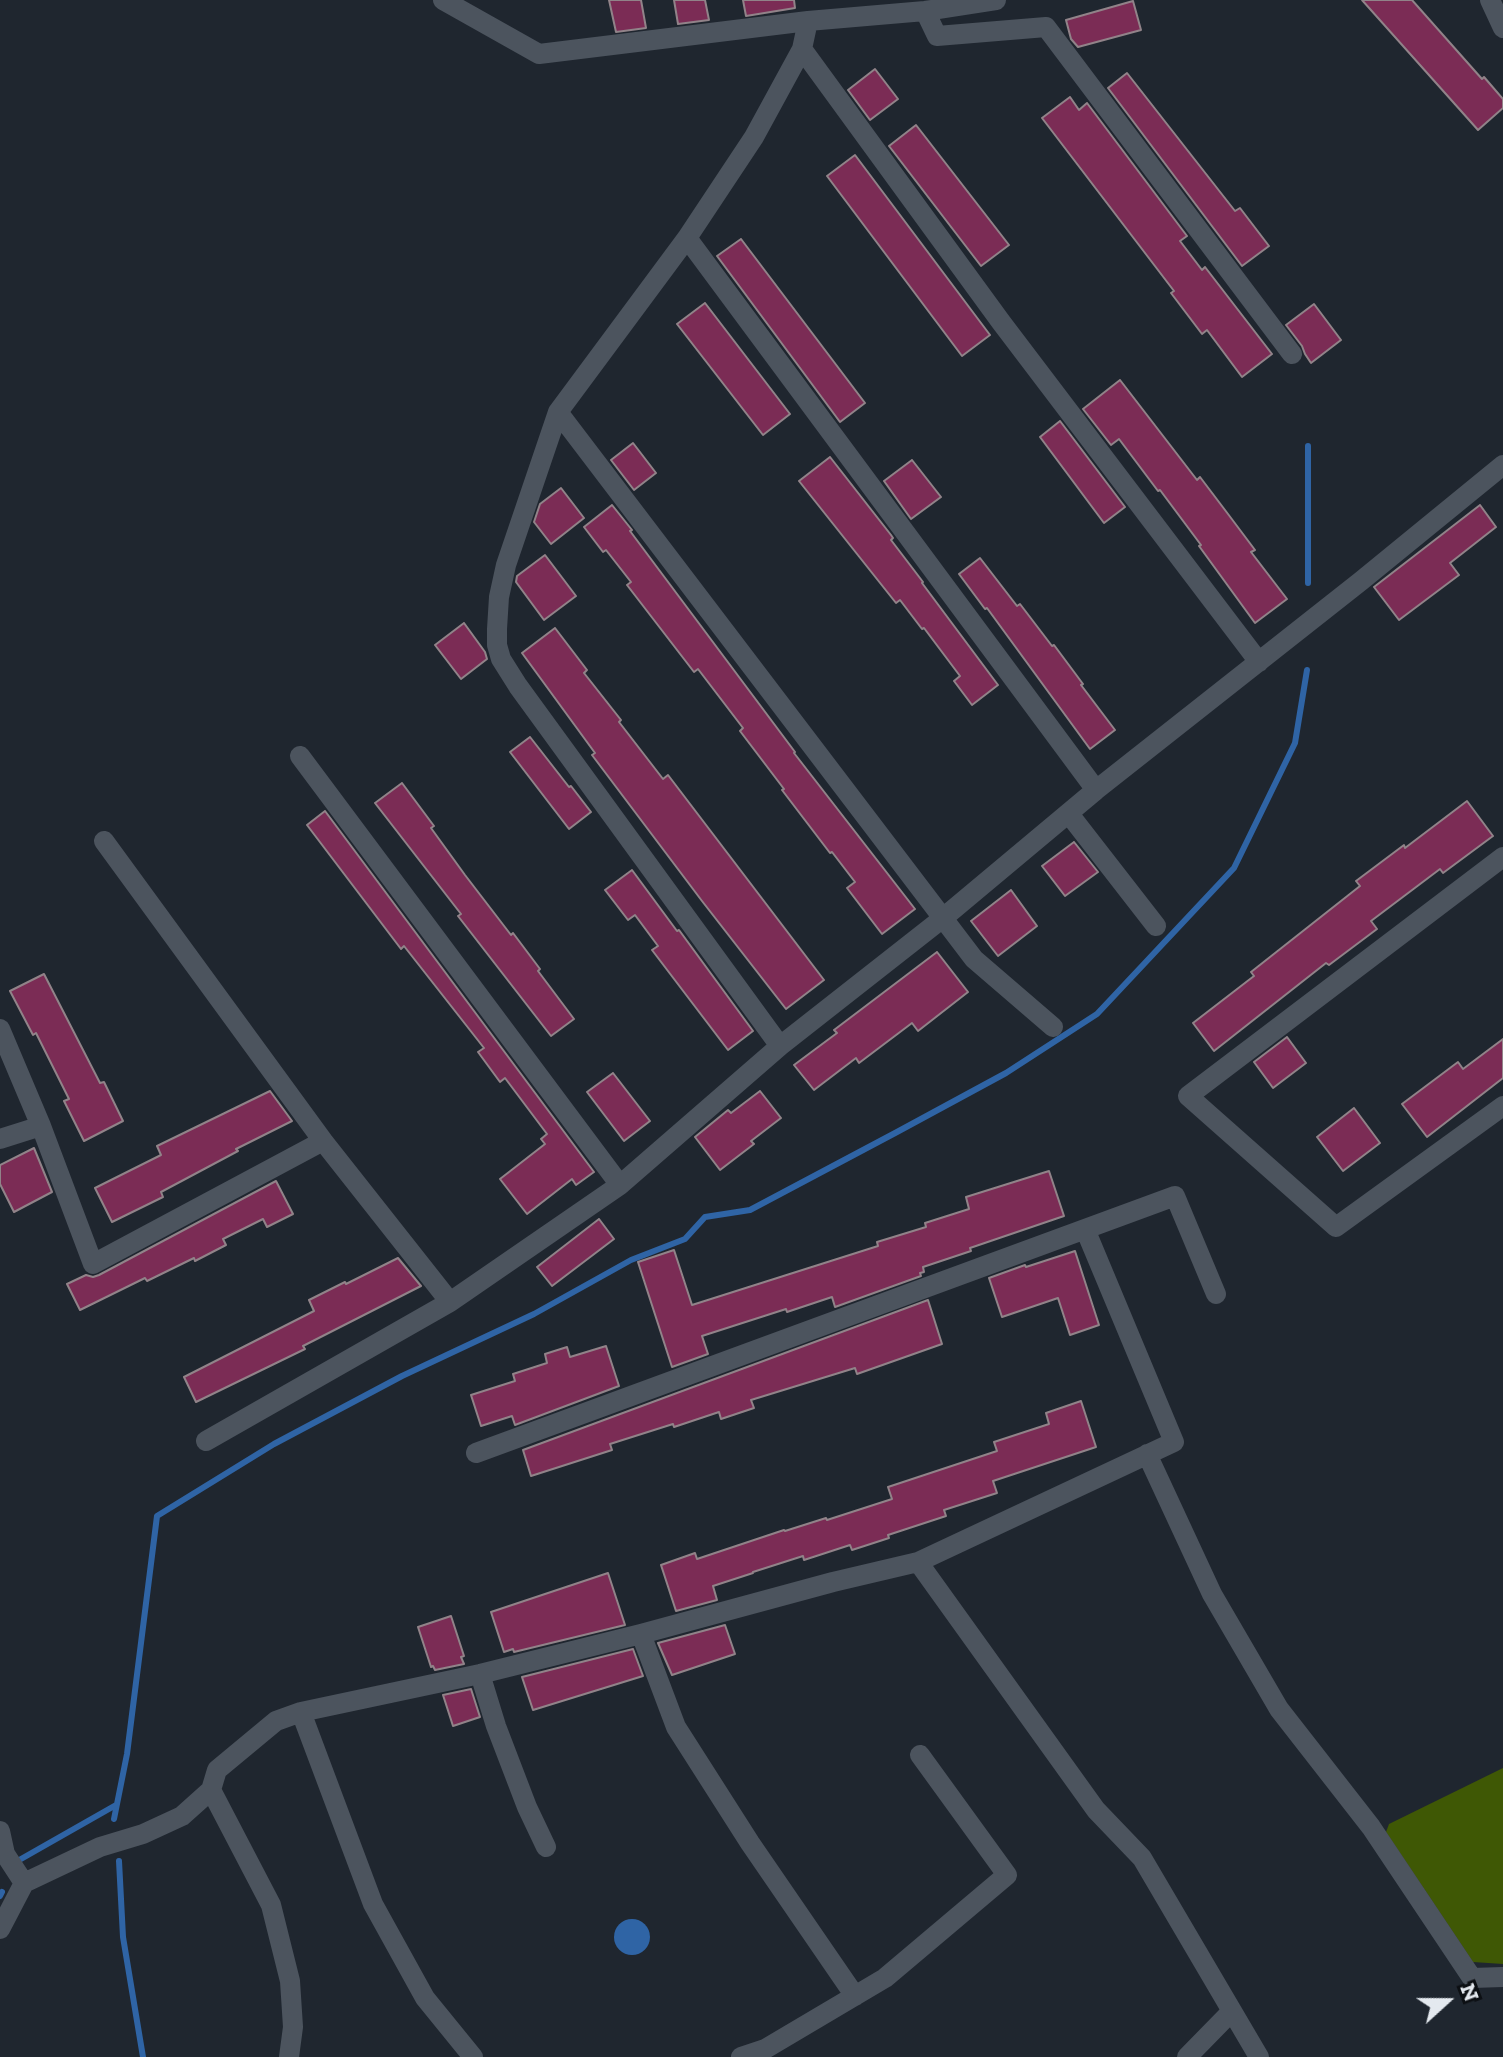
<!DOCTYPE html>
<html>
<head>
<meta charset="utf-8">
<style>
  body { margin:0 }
  #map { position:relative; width:1503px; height:2057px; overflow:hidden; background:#1f262f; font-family:"Zilla Slab",serif }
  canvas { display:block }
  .north { position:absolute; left:1407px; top:1961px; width:80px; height:80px; -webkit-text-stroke:6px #0c0f13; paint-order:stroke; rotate:69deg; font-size:22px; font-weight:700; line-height:32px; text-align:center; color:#e4e9ef }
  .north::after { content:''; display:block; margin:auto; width:28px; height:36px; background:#e4e9ef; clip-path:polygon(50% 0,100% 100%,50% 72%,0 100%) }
</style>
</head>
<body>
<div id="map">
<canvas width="1503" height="2057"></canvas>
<div class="north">N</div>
</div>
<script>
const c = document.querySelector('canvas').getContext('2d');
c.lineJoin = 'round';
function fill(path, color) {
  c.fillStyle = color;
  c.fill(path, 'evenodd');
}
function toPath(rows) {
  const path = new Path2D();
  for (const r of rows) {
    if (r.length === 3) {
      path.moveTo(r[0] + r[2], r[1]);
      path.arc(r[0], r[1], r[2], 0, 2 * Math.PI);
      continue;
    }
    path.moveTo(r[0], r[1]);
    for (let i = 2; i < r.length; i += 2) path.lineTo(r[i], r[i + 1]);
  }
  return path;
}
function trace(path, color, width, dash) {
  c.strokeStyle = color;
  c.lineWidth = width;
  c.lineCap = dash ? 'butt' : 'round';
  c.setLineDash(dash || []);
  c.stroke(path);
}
const green = toPath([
  [1503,1768,1503,1964,1473,1962,1386,1832,1389,1824]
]);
const water = toPath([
  [632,1937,18]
]);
const stream = toPath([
  [1308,583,1308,446],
  [114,1819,127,1754,157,1516,274,1444,402,1376,534,1314,631,1260,685,1239,705,1217,750,1210,897,1132,1006,1073,1097,1014,1234,868,1295,743,1307,670],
  [21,1859,116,1805],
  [119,1861,123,1937,143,2057],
  [0,1896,2,1892]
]);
const building = toPath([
  [609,0,641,0,646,28,616,32,609,0],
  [674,0,705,0,709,20,678,24,674,0],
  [743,0,794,0,795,8,746,16,743,0],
  [1362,0,1412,0,1482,79,1484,77,1503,99,1503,108,1478,130,1362,0],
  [1133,1,1141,30,1078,47,1071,39,1066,20,1133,1],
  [875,69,898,99,870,120,848,90,875,69],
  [1127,73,1235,211,1240,208,1269,246,1242,266,1108,88,1127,73],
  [1070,97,1079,110,1087,103,1187,236,1180,241,1202,270,1205,267,1272,354,1242,377,1207,330,1202,334,1171,293,1174,291,1042,118,1070,97],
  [916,125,1009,245,981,266,889,146,916,125],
  [855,155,990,335,962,356,827,176,855,155],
  [741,239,865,403,840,422,717,256,741,239],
  [705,303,790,414,763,435,677,324,705,303],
  [1314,304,1341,340,1311,363,1305,354,1302,346,1286,325,1314,304],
  [1120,380,1197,480,1200,477,1228,514,1255,550,1251,552,1287,599,1255,623,1199,546,1201,545,1160,490,1158,491,1119,439,1111,445,1083,409,1120,380],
  [1060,421,1125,507,1104,523,1040,437,1060,421],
  [633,443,656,473,634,490,611,460,633,443],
  [830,457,891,535,893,538,891,540,923,582,922,583,998,685,972,705,954,681,960,676,924,628,922,629,900,600,896,603,799,481,830,457],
  [912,460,941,497,911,519,884,481,912,460],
  [561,488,584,518,551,544,534,522,540,504,561,488],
  [612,505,632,530,630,531,795,752,794,753,915,909,882,934,847,888,855,882,832,852,830,853,782,790,784,789,740,731,743,728,698,669,694,672,627,585,631,582,606,550,603,552,584,527,612,505],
  [1480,505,1496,527,1450,563,1459,575,1399,620,1374,587,1480,505],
  [545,555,576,596,544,620,516,582,517,576,545,555],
  [980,558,1017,606,1020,604,1052,646,1054,645,1083,684,1081,685,1115,730,1090,749,987,608,985,609,959,574,980,558],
  [464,623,485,652,487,659,461,679,435,645,464,623],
  [555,628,587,670,584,673,621,720,619,722,663,779,668,775,824,980,786,1009,702,901,592,755,595,753,522,653,555,628],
  [530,737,569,787,571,786,591,812,569,829,510,752,530,737],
  [402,783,434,826,431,828,465,875,511,935,513,933,540,969,538,971,574,1019,551,1036,458,916,461,914,375,803,402,783],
  [1467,801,1493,836,1443,873,1440,869,1371,921,1377,929,1329,965,1326,963,1214,1051,1193,1023,1254,976,1251,972,1360,886,1356,881,1404,845,1405,848,1467,801],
  [325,811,594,1172,576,1185,572,1179,527,1214,500,1179,545,1144,541,1139,547,1134,505,1078,500,1082,478,1052,484,1048,404,946,401,949,307,825,325,811],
  [1074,842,1098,872,1065,896,1042,866,1074,842],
  [632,870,677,931,679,930,753,1031,728,1050,652,950,658,946,635,915,628,920,605,890,632,870],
  [1011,890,1037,926,998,956,971,921,1011,890],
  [937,952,968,992,918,1031,912,1023,859,1063,856,1058,814,1090,794,1065,837,1033,834,1030,937,952],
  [44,974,100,1083,104,1082,123,1121,84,1141,64,1101,69,1099,36,1033,33,1035,10,991,44,974],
  [1287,1037,1306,1063,1273,1088,1254,1062,1287,1037],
  [1503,1039,1503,1078,1427,1137,1402,1104,1458,1062,1463,1069,1503,1039],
  [613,1073,650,1121,624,1141,587,1092,613,1073],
  [270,1091,292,1121,236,1149,238,1151,161,1192,163,1197,112,1222,95,1188,161,1155,157,1146,270,1091],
  [760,1091,781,1118,751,1141,754,1144,720,1170,695,1137,728,1110,731,1113,760,1091],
  [1354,1108,1380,1143,1343,1171,1317,1137,1354,1108],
  [34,1148,52,1192,14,1212,0,1184,0,1165,34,1148],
  [1049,1171,1064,1216,970,1248,971,1251,923,1267,924,1272,920,1273,921,1276,835,1307,832,1297,787,1312,786,1309,702,1336,708,1354,672,1367,638,1262,674,1250,692,1305,878,1246,877,1242,926,1227,925,1223,969,1209,966,1197,1049,1171],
  [276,1181,293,1214,267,1227,263,1219,223,1239,226,1245,195,1261,194,1258,147,1281,145,1278,80,1310,67,1284,86,1275,93,1277,99,1275,276,1181],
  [599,1219,614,1239,552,1286,537,1267,599,1219],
  [1075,1251,1099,1325,1070,1335,1058,1298,1002,1317,989,1278,1025,1265,1026,1267,1075,1251],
  [398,1258,421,1286,303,1346,305,1349,196,1402,184,1377,314,1311,309,1300,345,1282,346,1284,398,1258],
  [928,1300,942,1344,857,1374,855,1368,751,1400,754,1408,721,1419,719,1412,674,1427,673,1424,610,1444,612,1450,531,1476,523,1450,928,1300],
  [606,1346,619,1386,515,1425,512,1416,481,1426,471,1395,515,1381,513,1374,547,1363,545,1354,567,1347,570,1357,606,1346],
  [1081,1401,1096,1447,993,1481,997,1493,944,1510,946,1516,888,1535,889,1538,852,1550,850,1545,804,1560,803,1556,753,1572,753,1573,713,1586,717,1600,676,1611,661,1565,695,1553,697,1559,784,1530,785,1531,826,1518,827,1520,892,1499,888,1487,997,1451,994,1442,1049,1424,1046,1413,1081,1401],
  [608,1573,625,1625,514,1652,513,1649,504,1652,491,1612,608,1573],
  [451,1616,464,1656,461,1657,464,1664,435,1670,433,1666,431,1667,418,1627,451,1616],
  [725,1625,735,1654,672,1675,658,1643,725,1625],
  [633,1649,643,1676,533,1710,522,1677,633,1649],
  [471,1689,480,1717,453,1726,443,1695,471,1689]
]);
const minor = toPath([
  [443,0,539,54,808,21,925,11,996,0],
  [1490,0,1503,28],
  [925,11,937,36,1046,27,1292,354],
  [802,49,1001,322,1259,662],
  [687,238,1096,790],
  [558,412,974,959,1053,1027],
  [300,756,620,1185],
  [1069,814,1156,926],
  [104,841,323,1141,450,1302],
  [1503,857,1188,1096,1336,1227,1503,1106],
  [0,1029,41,1126,93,1264,323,1141],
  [780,1046,518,686,501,659,497,645,497,629,499,597,506,565,558,412,687,238,754,137,802,49,808,21],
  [0,1139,41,1126],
  [206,1441,450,1302,620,1185,780,1046,943,918,1096,790,1361,581,1503,465],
  [476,1453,1175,1196,1216,1294],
  [1147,1454,1212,1594,1279,1709,1371,1827,1472,1978,1503,1977],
  [918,1562,1096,1810,1142,1858,1259,2057],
  [641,1634,676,1727,750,1843,855,1996],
  [480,1674,496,1726,527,1807,546,1847],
  [301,1712,373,1904,425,1998,473,2057],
  [211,1790,271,1905,290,1981,293,2027,289,2057],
  [0,1831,5,1854,24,1883],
  [0,1929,24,1883,100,1847,143,1834,182,1816,211,1790,217,1770,276,1721,301,1712,480,1674,641,1634,833,1582,918,1562,1174,1442,1085,1229],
  [741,2057,765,2049,885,1978,1007,1875,920,1755],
  [1187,2057,1232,2011]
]);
fill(green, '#3f5805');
fill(water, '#2f64a5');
trace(stream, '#2f64a5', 6);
fill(building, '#7b2c55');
trace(building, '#918389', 2);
trace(minor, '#4c545e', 20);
</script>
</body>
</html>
